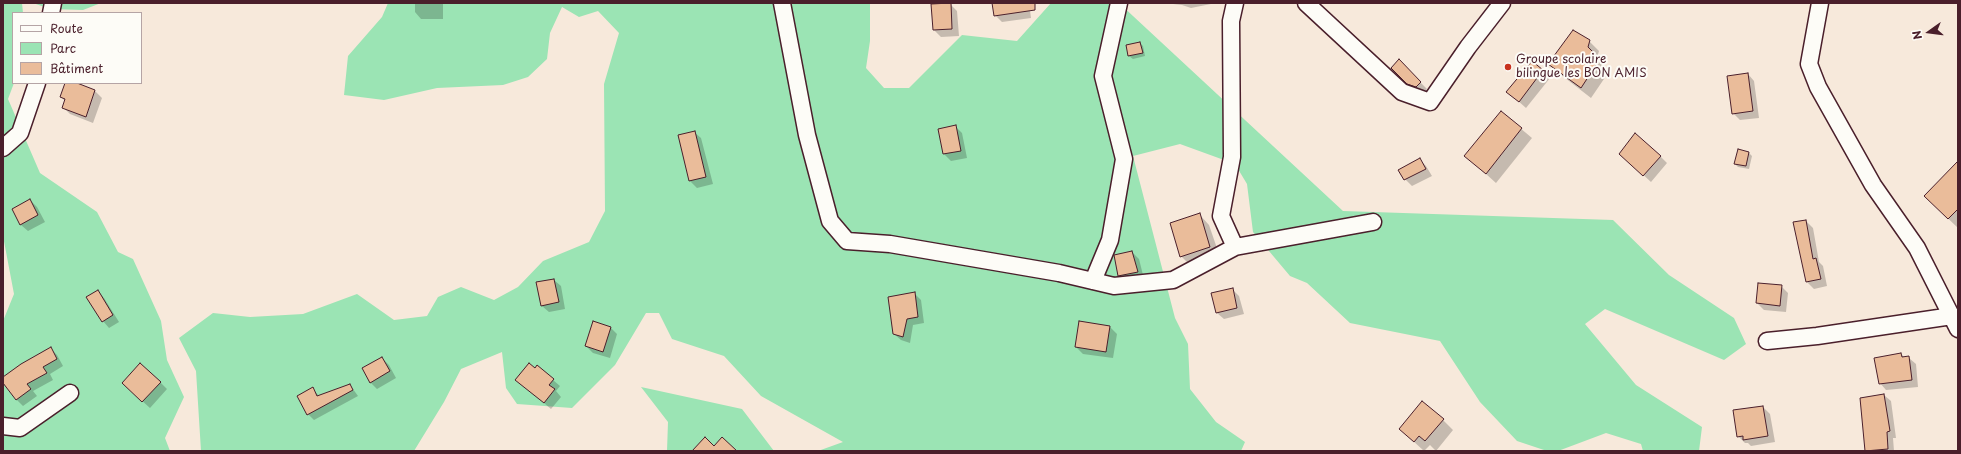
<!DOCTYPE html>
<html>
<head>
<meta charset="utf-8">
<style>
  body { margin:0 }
  #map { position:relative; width:1961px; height:454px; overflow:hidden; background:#f7e9db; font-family:"Playpen Sans",sans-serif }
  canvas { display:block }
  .frame { position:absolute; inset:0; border:4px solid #4a1f2b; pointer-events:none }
  .legend { position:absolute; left:12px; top:12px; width:130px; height:72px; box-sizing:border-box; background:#fdfcf7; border:1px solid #b5a4a5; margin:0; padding:5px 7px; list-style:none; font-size:12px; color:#4a1f2b }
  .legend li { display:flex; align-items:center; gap:8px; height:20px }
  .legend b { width:20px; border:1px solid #b5a4a5 }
  .north { position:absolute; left:1909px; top:12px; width:40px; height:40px; -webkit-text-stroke:3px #fdfcf7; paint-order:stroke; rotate:256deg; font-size:11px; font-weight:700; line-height:16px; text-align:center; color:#4a1f2b }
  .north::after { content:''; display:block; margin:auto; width:14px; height:18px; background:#4a1f2b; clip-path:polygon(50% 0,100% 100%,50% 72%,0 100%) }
</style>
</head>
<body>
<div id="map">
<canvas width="1961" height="454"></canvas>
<div class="frame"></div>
<ul class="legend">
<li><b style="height:5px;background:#fdfcf7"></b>Route</li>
<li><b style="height:11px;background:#9be4b4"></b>Parc</li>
<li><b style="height:11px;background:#eabc9a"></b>Bâtiment</li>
</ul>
<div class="north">N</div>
</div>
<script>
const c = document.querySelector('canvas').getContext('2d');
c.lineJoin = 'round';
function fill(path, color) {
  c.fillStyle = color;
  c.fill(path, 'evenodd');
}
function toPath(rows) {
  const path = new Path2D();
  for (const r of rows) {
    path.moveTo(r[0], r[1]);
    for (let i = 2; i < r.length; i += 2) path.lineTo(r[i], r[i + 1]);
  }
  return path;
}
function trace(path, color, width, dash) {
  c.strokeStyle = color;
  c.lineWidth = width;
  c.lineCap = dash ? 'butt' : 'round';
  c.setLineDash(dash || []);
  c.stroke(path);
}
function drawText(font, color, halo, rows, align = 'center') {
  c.font = font + ' "Playpen Sans",sans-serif';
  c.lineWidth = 4;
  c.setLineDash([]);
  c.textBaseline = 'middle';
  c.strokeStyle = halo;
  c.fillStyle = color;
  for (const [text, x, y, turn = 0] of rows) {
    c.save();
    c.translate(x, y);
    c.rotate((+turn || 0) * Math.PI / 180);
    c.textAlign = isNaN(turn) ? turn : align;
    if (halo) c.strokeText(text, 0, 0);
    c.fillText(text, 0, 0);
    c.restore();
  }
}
const green = toPath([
  [3,3,22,3,23,13,13,13,14,83,8,99,40,173,97,212,118,252,133,259,161,321,167,360,184,397,165,438,170,451,3,451,3,321,14,294,3,236],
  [33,3,101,3,83,10,50,9],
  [388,3,870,3,870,41,866,68,884,88,909,88,962,35,1017,41,1051,3,1119,3,1343,211,1613,220,1669,275,1734,318,1746,344,1724,360,1605,309,1585,324,1636,385,1702,427,1699,451,1643,451,1641,444,1606,433,1558,451,1547,451,1517,441,1480,402,1440,341,1350,323,1307,283,1290,276,1253,232,1247,184,1235,164,1180,144,1133,156,1175,318,1188,344,1190,389,1216,422,1245,442,1241,451,818,451,843,442,761,396,724,356,672,339,659,313,646,313,615,365,572,408,517,404,506,388,502,352,461,369,444,402,414,451,201,451,196,371,179,338,213,313,250,317,303,314,357,294,394,320,427,316,438,297,461,287,494,300,518,287,543,261,589,242,605,211,604,84,619,33,598,11,579,17,562,7,550,33,547,59,528,77,503,85,437,88,384,100,344,95,348,56,382,17],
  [641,387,742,409,774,451,667,451,668,422]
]);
const shadow = toPath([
  [415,3,443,3,443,19,421,19,415,12],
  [993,3,1029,3,1031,18,1002,22,995,15],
  [1164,3,1211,3,1211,4,1191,8,1182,5],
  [950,4,957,11,959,36,941,37,934,30],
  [1589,41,1599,51,1597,58,1603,63,1600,68,1606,76,1591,98,1560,74,1550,64],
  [1140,43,1143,46,1145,56,1133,59,1129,56],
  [1399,61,1427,89,1423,93,1415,90,1392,68],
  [1532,63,1550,78,1526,108,1508,92],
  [1748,74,1754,81,1759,118,1740,120,1733,113],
  [66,83,74,83,95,91,102,98,93,123,70,114,63,107,65,101,61,97],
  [1501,112,1532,138,1496,183,1466,156],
  [955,126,962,133,967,158,951,161,944,154,940,129],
  [694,132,701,138,713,184,697,188,690,181,679,136],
  [1739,150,1749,153,1752,156,1749,169,1738,167,1735,164],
  [1660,156,1667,163,1651,182,1627,160],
  [1419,159,1426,166,1432,176,1412,186,1405,179],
  [1958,169,1958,228,1935,206],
  [30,200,37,207,45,222,28,231,21,225,13,209],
  [1199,214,1209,225,1220,257,1191,266,1181,256],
  [1806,221,1813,228,1819,262,1823,266,1827,286,1814,289,1807,282],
  [1132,252,1139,259,1144,279,1125,282,1119,276],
  [554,280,561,286,565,309,549,312,542,306],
  [1781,286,1788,293,1786,312,1764,310,1757,303],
  [1232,289,1239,296,1244,314,1224,319,1217,313],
  [98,291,104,298,119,322,109,328,103,321],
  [914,293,921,300,924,323,913,325,910,343,901,340,894,334],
  [610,327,617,334,610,358,593,353,586,346],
  [1110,327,1117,334,1113,358,1083,354,1076,347],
  [51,349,57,355,63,366,50,374,53,380,33,391,37,396,23,406,16,399,3,378],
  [1901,354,1905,358,1909,358,1916,364,1918,387,1886,390,1880,383],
  [382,358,389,365,396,378,377,389,370,382],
  [535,369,553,380,560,386,556,391,561,397,551,409,517,380],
  [160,382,167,389,150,408,130,390],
  [350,385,358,396,314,420,308,414,298,396,312,388,319,396],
  [1884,395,1891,401,1896,438,1893,438,1894,451,1866,451],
  [1763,407,1770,414,1775,442,1751,446,1748,443,1745,443,1738,436],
  [1443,420,1453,430,1436,451,1430,445,1424,451,1400,429]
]);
const building = toPath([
  [951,3,952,29,933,30,931,4,951,3],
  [992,3,1035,3,1035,10,994,16,992,3],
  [1573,30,1590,40,1588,47,1593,52,1591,57,1596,65,1581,88,1548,64,1573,30],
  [1140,42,1143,53,1128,56,1126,45,1140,42],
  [1399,59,1421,82,1416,87,1407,84,1391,68,1399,59],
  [1532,61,1543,70,1519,102,1506,92,1532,61],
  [1748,73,1753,111,1732,114,1727,76,1748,73],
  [65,83,77,83,95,90,86,117,62,108,65,99,60,97,65,83],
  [1501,111,1522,128,1486,174,1464,156,1501,111],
  [956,125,961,151,943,154,938,129,956,125],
  [695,131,706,177,689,181,678,135,695,131],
  [1635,133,1661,156,1643,176,1619,154,1635,133],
  [1738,149,1749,152,1746,166,1734,164,1738,149],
  [1420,158,1426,169,1404,180,1398,170,1420,158],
  [1958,161,1958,209,1948,219,1924,196,1958,161],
  [30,199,38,215,20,225,12,209,30,199],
  [1200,213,1210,247,1180,257,1170,223,1200,213],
  [1806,220,1813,259,1816,258,1821,279,1806,282,1793,222,1806,220],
  [1132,251,1138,272,1118,276,1114,255,1132,251],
  [554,279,559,302,541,306,536,282,554,279],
  [1758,283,1782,285,1780,306,1756,303,1758,283],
  [1233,288,1237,308,1216,313,1211,293,1233,288],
  [98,290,113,315,102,322,86,297,98,290],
  [915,292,918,317,907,319,903,337,893,334,888,297,915,292],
  [593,321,611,327,603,352,585,346,593,321],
  [1079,321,1110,326,1106,352,1075,347,1079,321],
  [51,347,57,359,43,367,47,373,27,384,31,389,16,400,3,383,3,377,21,364,51,347],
  [1901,353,1902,357,1909,356,1912,380,1879,384,1874,358,1901,353],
  [382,357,390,371,370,383,362,368,382,357],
  [140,363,161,382,142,402,122,383,140,363],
  [529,363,535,368,537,365,554,379,549,385,555,389,544,403,515,380,529,363],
  [350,384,353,390,307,415,297,396,313,387,317,396,350,384],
  [1884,394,1890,431,1887,432,1888,449,1865,451,1860,398,1884,394],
  [1422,401,1444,419,1425,441,1419,436,1414,442,1399,429,1422,401],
  [1763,406,1768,436,1743,440,1743,436,1737,437,1733,410,1763,406],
  [705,437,714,446,722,437,737,451,692,451,705,437]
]);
const minor = toPath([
  [782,3,807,135,830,221,847,241,890,244,1059,273,1114,286,1173,280,1235,247,1373,222],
  [1306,3,1402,92,1430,102,1468,47,1502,3],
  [1820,3,1809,64,1818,87,1873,185,1917,248,1958,329],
  [51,13,53,3],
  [3,148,20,133,37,83],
  [1235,247,1221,216,1232,157,1231,21,1235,3],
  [1093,281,1110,240,1124,159,1103,76,1119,3],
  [1767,341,1817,336,1952,316],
  [3,426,20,428,70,393]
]);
const markers = [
  [1508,67,4,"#c8321e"]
];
const poiNames = [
  ["Groupe scolaire",1516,60],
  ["bilingue les BON AMIS",1516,74]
];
fill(green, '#9be4b4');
fill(shadow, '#0003');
fill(building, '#eabc9a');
trace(building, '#4a1f2b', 1);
trace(minor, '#4a1f2b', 19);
trace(minor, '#fdfcf7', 16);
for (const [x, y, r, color] of markers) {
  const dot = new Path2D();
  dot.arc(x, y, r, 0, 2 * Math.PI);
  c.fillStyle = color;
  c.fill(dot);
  trace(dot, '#fdfcf7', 1.5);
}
drawText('12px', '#4a1f2b', '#fdfcf7', poiNames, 'left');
</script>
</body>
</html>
